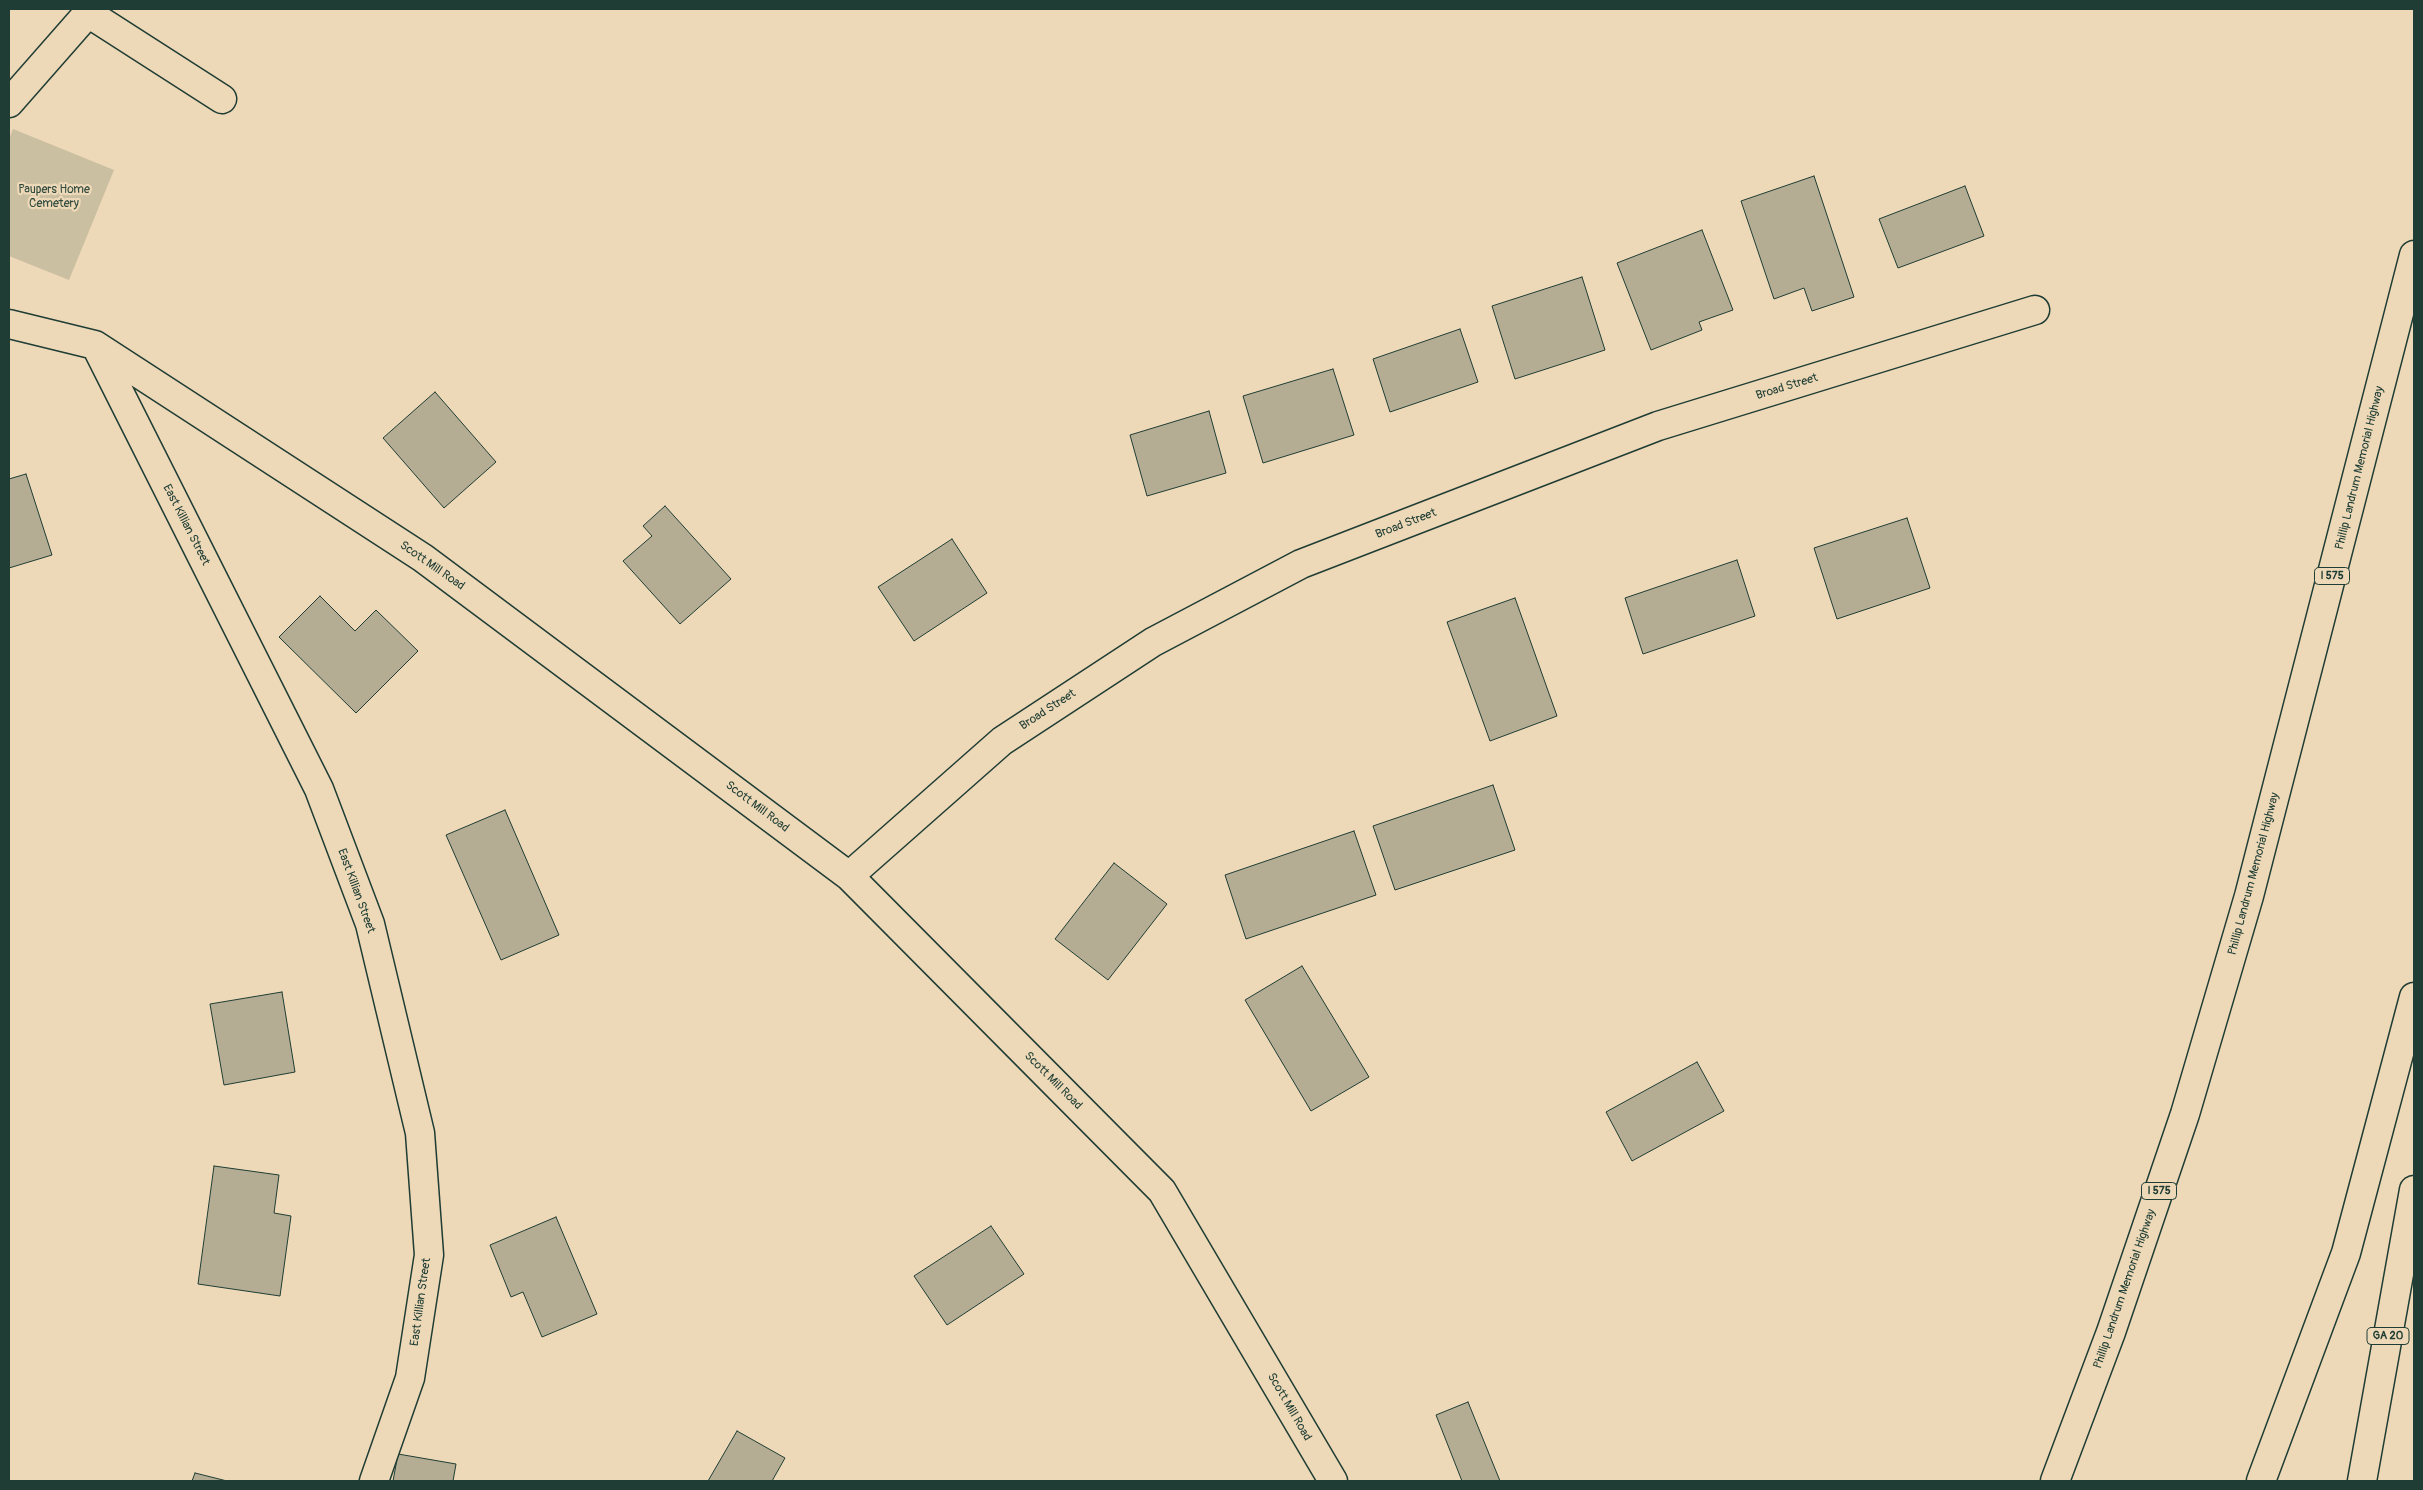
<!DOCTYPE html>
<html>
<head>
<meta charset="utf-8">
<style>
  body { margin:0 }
  #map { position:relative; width:2423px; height:1490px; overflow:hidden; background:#edd8b7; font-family:Pangolin,sans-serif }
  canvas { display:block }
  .frame { position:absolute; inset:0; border:10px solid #1f3d34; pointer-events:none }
</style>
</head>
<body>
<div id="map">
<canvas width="2423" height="1490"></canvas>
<div class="frame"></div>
</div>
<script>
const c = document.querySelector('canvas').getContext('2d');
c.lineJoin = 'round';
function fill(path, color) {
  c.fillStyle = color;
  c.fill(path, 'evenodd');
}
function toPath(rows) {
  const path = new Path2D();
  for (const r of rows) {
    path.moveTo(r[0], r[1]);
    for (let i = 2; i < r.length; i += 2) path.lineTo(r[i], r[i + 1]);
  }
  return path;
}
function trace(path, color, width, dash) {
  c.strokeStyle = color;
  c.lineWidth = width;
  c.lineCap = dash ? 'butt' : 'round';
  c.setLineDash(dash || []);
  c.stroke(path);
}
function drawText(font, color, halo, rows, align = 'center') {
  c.font = font + ' Pangolin,sans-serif';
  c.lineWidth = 4.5;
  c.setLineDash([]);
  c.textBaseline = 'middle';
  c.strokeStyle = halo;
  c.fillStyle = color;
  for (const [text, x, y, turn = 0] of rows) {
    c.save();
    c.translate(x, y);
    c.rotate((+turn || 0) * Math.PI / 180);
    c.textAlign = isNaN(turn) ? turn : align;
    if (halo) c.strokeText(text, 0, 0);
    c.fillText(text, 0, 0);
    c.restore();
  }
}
const green = toPath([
  [13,129,114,170,69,280,9,256,9,139]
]);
const building = toPath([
  [1814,176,1854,297,1812,311,1804,288,1774,299,1741,201,1814,176],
  [1965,186,1984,236,1898,268,1879,219,1965,186],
  [1702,230,1733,310,1699,322,1702,330,1651,350,1617,263,1702,230],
  [1582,277,1605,350,1515,379,1492,306,1582,277],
  [1460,329,1478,382,1390,412,1373,359,1460,329],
  [1333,369,1354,435,1263,463,1243,396,1333,369],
  [435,392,496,462,444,508,383,438,435,392],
  [1209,411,1226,473,1147,496,1130,435,1209,411],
  [26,474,52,555,9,568,9,479,26,474],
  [665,506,731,579,680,624,623,561,652,536,643,526,665,506],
  [1907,518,1930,588,1837,619,1814,548,1907,518],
  [952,539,987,593,914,641,878,587,952,539],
  [1737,560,1755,616,1643,654,1625,598,1737,560],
  [320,596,355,631,376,610,418,651,356,713,279,637,320,596],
  [1515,598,1557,716,1490,741,1447,622,1515,598],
  [1493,785,1515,850,1395,890,1373,826,1493,785],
  [505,810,559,935,501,960,446,835,505,810],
  [1354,831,1376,895,1246,939,1225,875,1354,831],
  [1114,863,1167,904,1108,980,1055,939,1114,863],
  [1302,966,1369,1077,1311,1111,1245,1000,1302,966],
  [282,992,295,1072,224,1085,210,1004,282,992],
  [1697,1062,1724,1111,1632,1161,1606,1112,1697,1062],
  [214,1166,279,1175,274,1213,291,1216,280,1296,198,1284,214,1166],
  [556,1217,597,1314,542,1337,523,1292,511,1297,490,1245,556,1217],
  [991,1226,1024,1274,947,1325,914,1276,991,1226],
  [1468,1402,1500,1481,1462,1481,1436,1415,1468,1402],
  [737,1431,785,1458,772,1481,708,1481,737,1431],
  [398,1454,456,1464,453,1481,393,1481,398,1454],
  [195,1473,227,1481,192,1481,195,1473]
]);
const minor = toPath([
  [9,103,88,13,222,99],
  [9,324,95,345,423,558,849,876,1162,1191,1333,1481],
  [96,346,319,789,370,924,420,1133,429,1255,410,1378,374,1481],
  [849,876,1002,741,1153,642,1301,564,1658,426,2035,310]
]);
const highway = toPath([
  [2055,1481,2111,1332,2185,1114,2249,896,2414,255],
  [2261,1481,2346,1253,2414,997],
  [2362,1481,2414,1190]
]);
const shields = [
  [2332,576,35],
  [2159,1191,35],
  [2388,1336,42]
];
const shieldNames = [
  ["I 575",2332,576],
  ["I 575",2159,1191],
  ["GA 20",2388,1336]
];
const parkNames = [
  ["Paupers Home",54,190],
  ["Cemetery",54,204]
];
const streetNames = [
  ["Broad Street",1787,387,-17],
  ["Phillip Landrum Memorial Highway",2360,468,-76],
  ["Broad Street",1406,524,-21],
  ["East Killian Street",186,525,63],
  ["Scott Mill Road",432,566,35],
  ["Broad Street",1048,710,-33],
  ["Scott Mill Road",757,807,37],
  ["Phillip Landrum Memorial Highway",2254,874,-75],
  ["East Killian Street",356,891,70],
  ["Scott Mill Road",1053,1081,45],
  ["Phillip Landrum Memorial Highway",2125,1289,-71],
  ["East Killian Street",421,1302,-82],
  ["Scott Mill Road",1289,1407,60]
];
fill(green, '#cbbfa2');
fill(building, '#b4ad93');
trace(building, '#1f3d34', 1);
trace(minor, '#1f3d34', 31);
trace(highway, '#1f3d34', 31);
trace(minor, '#edd8b7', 28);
trace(highway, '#edd8b7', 28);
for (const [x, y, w] of shields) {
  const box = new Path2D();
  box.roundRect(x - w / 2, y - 8.5, w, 17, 4);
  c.fillStyle = '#edd8b7';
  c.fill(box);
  trace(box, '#1f3d34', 1);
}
drawText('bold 11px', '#1f3d34', null, shieldNames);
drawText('12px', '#304a3f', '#edd8b7', parkNames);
drawText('12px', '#1f3d34', '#edd8b7', streetNames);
</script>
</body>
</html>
